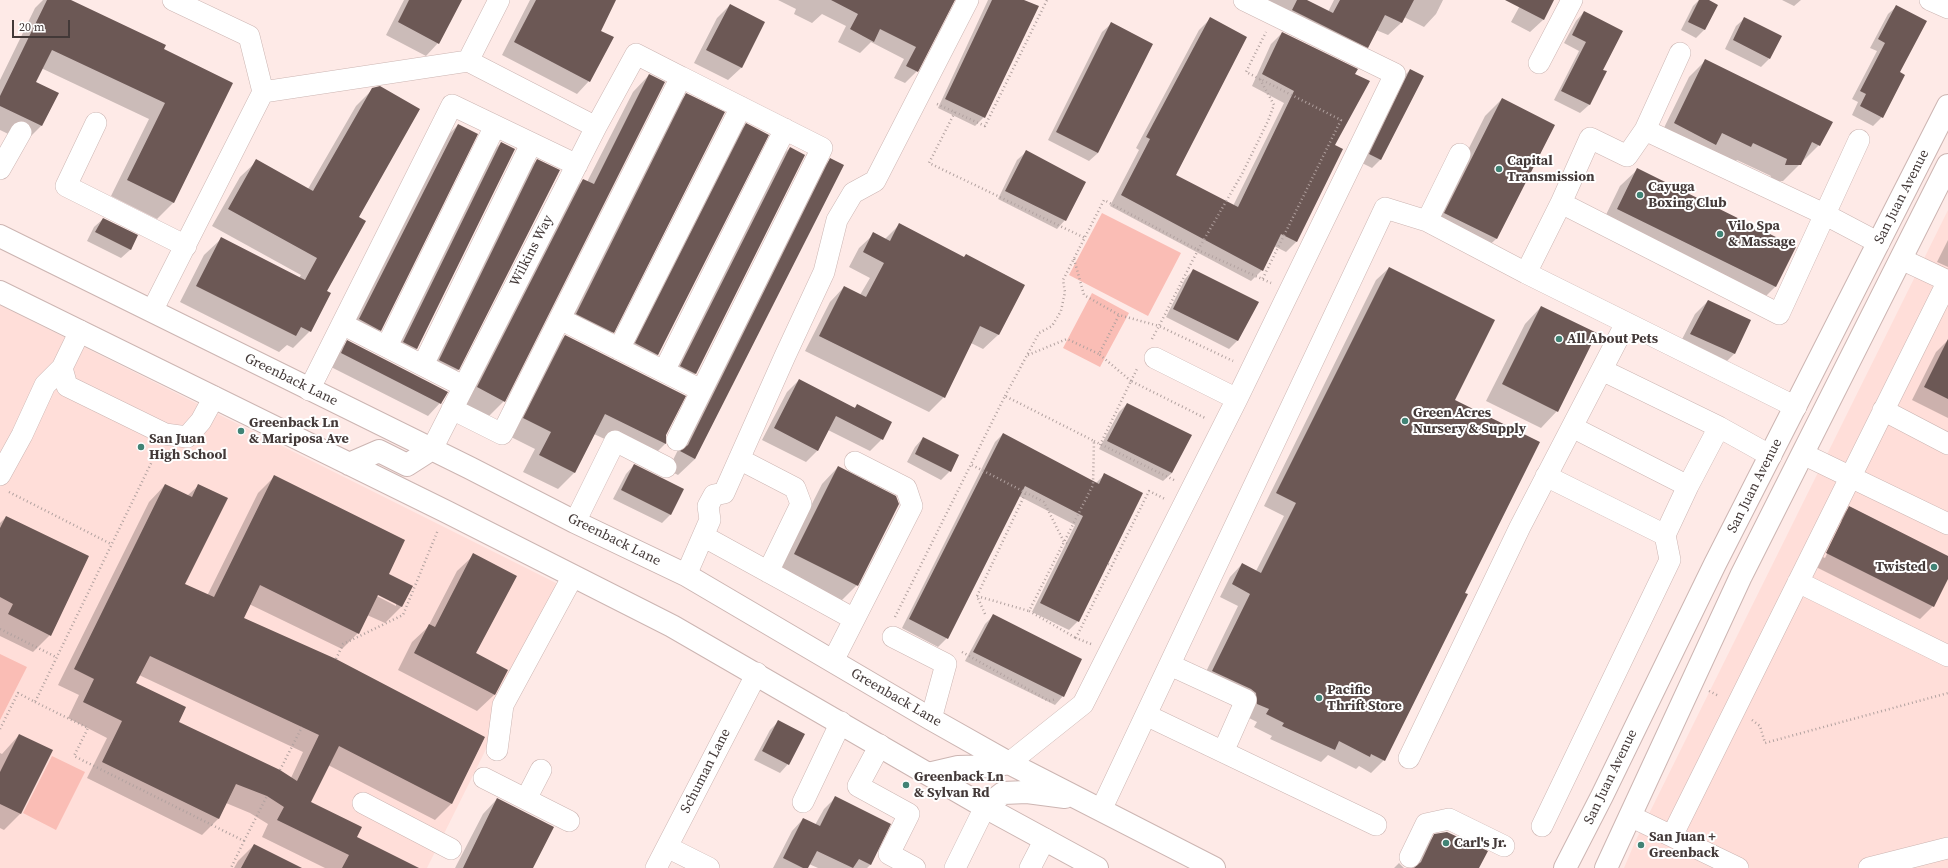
<!DOCTYPE html>
<html>
<head>
<meta charset="utf-8">
<style>
  body { margin:0 }
  #map { position:relative; width:1948px; height:868px; overflow:hidden; background:#feeae7; font-family:"Source Serif 4",serif }
  canvas { display:block }
  .scale { position:absolute; left:12px; top:20px; width:58px; height:18px; box-sizing:border-box; border:2px solid #433938; border-top:0; padding-left:5px; font-size:12px; line-height:14px; white-space:nowrap; color:#433938; -webkit-text-stroke:3px #fff; paint-order:stroke }
</style>
</head>
<body>
<div id="map">
<canvas width="1948" height="868"></canvas>
<div class="scale">20 m</div>
</div>
<script>
const c = document.querySelector('canvas').getContext('2d');
c.lineJoin = 'round';
function fill(path, color) {
  c.fillStyle = color;
  c.fill(path, 'evenodd');
}
function toPath(rows) {
  const path = new Path2D();
  for (const r of rows) {
    path.moveTo(r[0], r[1]);
    for (let i = 2; i < r.length; i += 2) path.lineTo(r[i], r[i + 1]);
  }
  return path;
}
function trace(path, color, width, dash) {
  c.strokeStyle = color;
  c.lineWidth = width;
  c.lineCap = dash ? 'butt' : 'round';
  c.setLineDash(dash || []);
  c.stroke(path);
}
function drawText(font, color, halo, rows, align = 'center') {
  c.font = font + ' "Source Serif 4",serif';
  c.lineWidth = 4;
  c.setLineDash([]);
  c.textBaseline = 'middle';
  c.strokeStyle = halo;
  c.fillStyle = color;
  for (const [text, x, y, turn = 0] of rows) {
    c.save();
    c.translate(x, y);
    c.rotate((+turn || 0) * Math.PI / 180);
    c.textAlign = isNaN(turn) ? turn : align;
    if (halo) c.strokeText(text, 0, 0);
    c.fillText(text, 0, 0);
    c.restore();
  }
}
const built = toPath([
  [1948,210,1948,868,1624,868,1635,842],
  [0,305,566,588,427,868,0,868]
]);
const green = toPath([
  [1102,213,1181,253,1148,316,1069,275],
  [1092,293,1129,313,1100,367,1063,348],
  [0,654,27,667,0,720],
  [52,756,85,772,56,830,23,813]
]);
const shadow = toPath([
  [43,0,69,0,162,49,174,202,157,219,111,196,149,119,41,68,35,82,57,93,41,126,25,142,0,130,0,80,35,8],
  [404,0,461,0,438,43,426,56,386,35],
  [530,0,615,0,600,31,589,81,577,94,502,55],
  [778,0,953,0,917,71,905,83,894,78,904,59,871,42,860,53,838,42,846,26,822,14,812,23,794,14,796,9],
  [988,0,1021,0,984,117,975,126,938,108],
  [1237,0,1305,0,1328,12,1334,0,1443,0,1436,14,1424,27,1404,17,1401,23,1388,35,1376,30,1368,47,1355,60],
  [1523,0,1553,0,1543,20,1530,32,1511,22],
  [1699,0,1707,0,1717,5,1704,30,1696,38,1681,30,1693,6],
  [1782,0,1801,0,1794,6],
  [730,5,764,23,741,68,728,80,694,63,717,18],
  [1897,6,1898,73,1882,117,1873,126,1852,115,1858,102,1852,99,1877,51,1870,48,1888,14],
  [1584,12,1602,70,1606,72,1589,105,1580,113,1554,100,1579,51,1564,43,1576,21],
  [1745,18,1769,59,1761,67,1725,49,1736,26],
  [1210,19,1174,175,1233,206,1284,103,1252,86,1271,44,1282,33,1334,145,1297,241,1286,252,1274,246,1262,270,1251,281,1110,206,1139,150,1136,148,1199,30],
  [1111,24,1098,153,1089,161,1048,140,1102,32],
  [1705,61,1819,145,1783,181,1769,181,1771,176,1737,160,1734,163,1658,140,1689,77],
  [1410,70,1380,160,1372,168,1362,163,1402,78],
  [649,75,504,401,487,418,461,404,567,197,583,180,587,182,633,92],
  [373,89,357,217,310,331,293,348,287,345,279,352,180,302,204,255,221,239,299,278,301,275,212,226,240,177,257,161,308,189,356,106],
  [687,94,613,332,596,349,560,330,670,111],
  [1502,99,1553,125,1496,239,1479,255,1428,230,1485,116],
  [746,124,658,355,641,371,619,360,730,141],
  [458,125,380,330,364,347,343,336,441,142],
  [501,143,417,349,404,361,391,354,488,156],
  [790,148,695,374,683,386,668,379,777,160],
  [1026,152,1065,220,1057,229,998,199,1017,160],
  [831,159,695,459,678,475,664,468,673,460,814,176],
  [537,160,559,171,458,370,441,386,423,377,520,177],
  [1637,170,1795,248,1775,287,1758,304,1601,225,1620,186],
  [103,219,137,236,130,250,121,258,87,241,94,227],
  [900,224,964,258,1023,286,998,335,983,349,971,343,944,397,929,412,805,351,830,302,844,287,860,295,870,278,849,267,859,248,874,234,885,239],
  [1948,240,1948,267,1937,262],
  [1389,268,1454,401,1464,594,1384,760,1371,773,1359,766,1356,769,1328,755,1321,762,1270,739,1272,736,1254,727,1257,722,1245,716,1244,706,1200,684,1238,606,1220,597,1230,577,1242,564,1256,571,1284,516,1264,506,1376,280],
  [1193,270,1238,340,1229,349,1166,317,1185,279],
  [1708,301,1750,321,1734,354,1721,367,1678,347,1695,314],
  [1541,307,1557,411,1541,428,1486,401,1525,324],
  [565,336,665,434,665,444,649,460,594,434,574,473,558,489,523,472,535,449,507,435,548,353],
  [1948,340,1948,418,1912,400,1936,352],
  [348,341,440,403,428,416,329,366,335,354],
  [799,380,854,408,857,406,882,439,870,451,828,430,818,450,806,462,762,440,787,392],
  [1127,404,1172,473,1163,481,1099,449,1119,412],
  [1003,434,1096,483,1104,475,1141,494,1078,621,1069,630,1032,612,1075,525,1019,496,947,638,938,647,902,628,995,442],
  [923,438,958,456,950,471,941,480,907,462,915,447],
  [634,465,683,489,670,515,662,523,613,499,626,474],
  [838,467,857,585,840,602,778,571,822,484],
  [275,476,387,574,411,586,401,607,385,623,367,615,358,633,342,649,249,604,242,618,484,738,451,804,435,820,328,765,310,802,394,868,325,868,262,837,268,824,250,813,226,803,218,819,202,835,87,778,107,738,68,718,79,695,58,685,149,502,165,485,187,496,199,485,184,585,207,596,258,493],
  [374,592,396,603,396,606,373,594],
  [139,675,303,752,291,778,178,723,135,683],
  [1850,507,1948,557,1948,577,1933,606,1920,619,1814,566,1837,520],
  [1841,521,1843,521,1825,558,1823,557],
  [6,517,50,635,33,652,0,636,0,523],
  [474,555,475,654,507,671,494,695,477,711,398,670,412,642,428,627,457,571],
  [993,616,1063,696,1055,705,965,661,985,624],
  [778,722,788,764,780,773,754,760,770,730],
  [19,735,52,751,20,814,4,830,0,828,0,753,2,754],
  [835,798,889,825,870,865,867,868,818,868,809,864,807,868,773,868,792,831,803,819,815,825,824,809],
  [497,799,532,868,455,868,483,814],
  [1435,835,1478,868,1409,868,1418,852],
  [254,845,300,868,234,868,238,861],
  [1399,863,1404,868,1394,868]
]);
const building = toPath([
  [47,0,71,0,166,45,164,49,233,83,174,203,127,180,165,103,52,50,36,82,59,93,42,126,0,106,0,96],
  [409,0,462,0,439,44,398,22],
  [536,0,616,0,601,31,614,37,590,82,514,42],
  [831,0,955,0,918,72,906,66,916,47,880,29,874,42,850,29,858,14],
  [992,0,1024,0,1039,6,985,118,945,99],
  [1297,0,1307,0,1333,13,1340,0,1414,0,1402,23,1385,15,1368,48,1292,10],
  [1505,0,1554,0,1544,20],
  [1699,0,1709,0,1718,5,1705,30,1688,22],
  [730,4,765,22,742,68,706,50],
  [1896,5,1927,21,1900,72,1905,75,1883,118,1860,106,1866,94,1860,91,1885,43,1878,39],
  [1584,11,1623,31,1603,70,1607,71,1590,105,1561,91,1586,42,1572,35],
  [1210,17,1247,37,1176,175,1238,207,1294,91,1262,74,1282,32,1358,69,1355,74,1370,81,1335,145,1343,149,1297,242,1281,234,1263,271,1121,195,1150,139,1146,137],
  [1744,17,1782,36,1770,59,1733,40],
  [1111,22,1153,44,1098,153,1056,132],
  [1705,59,1833,122,1820,146,1812,142,1801,165,1785,165,1787,159,1753,143,1751,147,1722,133,1716,145,1674,123],
  [1410,69,1424,76,1381,160,1369,154],
  [649,74,665,82,505,402,477,387,583,179,594,184],
  [380,86,420,109,359,217,366,221,327,291,331,293,311,332,301,327,296,336,196,286,221,237,305,280,317,258,228,209,256,159,313,191,372,88],
  [686,93,725,112,614,333,576,314],
  [1502,98,1555,125,1497,239,1444,213],
  [746,123,769,135,658,355,635,343],
  [458,124,478,134,381,331,359,319],
  [501,142,515,149,417,349,403,342],
  [790,147,805,155,696,374,680,366],
  [1026,150,1086,182,1066,221,1005,191],
  [830,158,844,165,695,459,680,451,688,445],
  [537,159,560,170,459,370,439,360],
  [1637,168,1796,247,1776,287,1617,209],
  [103,218,138,235,131,250,95,232],
  [899,223,964,257,966,254,1025,285,999,335,980,326,945,398,819,336,844,286,866,297,884,263,863,252,873,232,890,241],
  [1389,267,1495,320,1455,400,1540,442,1465,593,1468,594,1385,761,1371,754,1370,757,1339,741,1335,750,1282,726,1284,723,1266,714,1269,709,1257,704,1256,693,1251,689,1212,671,1250,594,1232,584,1242,563,1261,573,1296,503,1276,493],
  [1193,269,1259,302,1238,341,1173,309],
  [1708,300,1751,320,1735,354,1690,334],
  [1541,306,1597,333,1558,412,1502,384],
  [565,335,686,396,666,435,666,444,605,414,575,473,539,455,551,432,523,418],
  [1948,339,1948,399,1924,387],
  [347,340,448,392,442,402,441,404,341,353],
  [799,379,855,408,857,404,892,422,883,440,836,416,818,451,774,428],
  [1127,403,1192,435,1172,473,1107,441],
  [1003,433,1099,484,1104,473,1143,493,1079,622,1040,603,1083,516,1025,486,948,639,909,619],
  [923,437,959,455,951,472,915,454],
  [634,464,684,489,671,515,621,490],
  [838,466,896,496,899,504,858,586,794,554],
  [274,475,405,540,389,574,413,586,402,607,378,595,359,634,260,585,244,618,336,659,485,737,452,804,339,746,311,802,362,827,357,837,419,868,342,868,349,855,277,820,284,807,267,796,236,784,219,819,102,762,122,721,83,702,94,679,74,669,165,484,192,497,198,484,228,498,185,584,214,597],
  [150,656,319,735,297,781,280,770,179,722,186,707,136,683],
  [1849,506,1948,556,1948,579,1934,607,1826,553],
  [6,516,89,556,51,636,8,614,13,604,0,597,0,528],
  [473,553,517,576,476,653,508,670,495,695,414,653,429,624,435,627],
  [993,614,1082,659,1064,697,973,652],
  [778,720,805,734,789,765,762,751],
  [19,734,53,750,21,814,0,804,0,772],
  [835,796,891,824,871,865,859,859,853,868,817,851,808,868,803,868,783,858,803,818,820,826],
  [497,798,554,827,533,868,463,868],
  [1447,832,1488,851,1479,868,1414,868,1421,862,1434,834],
  [254,844,302,868,241,868]
]);
const path = toPath([
  [1260,79,1246,72,1266,32],
  [937,104,985,126,1047,0],
  [955,112,929,163,1085,238],
  [1074,259,1084,295,1119,315],
  [1152,339,1159,326,1233,361],
  [1028,355,1067,339,1099,354],
  [1131,381,1138,367],
  [1131,381,1099,354,1119,315,1159,326,1198,250,1271,283],
  [1005,396,1039,333,1052,326,1061,311,1065,292,1063,280,1104,200,1198,250,1242,174,1268,121,1274,105,1260,79,1341,120,1262,280],
  [1094,441,1174,480],
  [1100,445,1131,381,1205,418],
  [972,465,1044,502,1064,542,1069,544],
  [9,492,111,544],
  [1108,564,1112,566],
  [977,596,1026,492],
  [985,614,977,596,1029,611],
  [895,617,1005,396,1094,441,1093,485,1029,611,1076,638],
  [0,629,56,657],
  [1091,644,1076,638,1149,491,1165,499],
  [962,652,1049,701,1056,699],
  [336,659,343,644,403,615,438,530],
  [1709,691,1719,696],
  [35,702,88,728,74,756,244,841,231,868],
  [1752,720,1760,726,1765,743,1948,693],
  [0,729,18,693,35,702,157,451],
  [280,770,302,727],
  [244,841,267,796]
]);
const minor = toPath([
  [1930,0,1948,8],
  [1680,53,1645,130,1824,214,1879,243],
  [468,61,499,0],
  [1539,63,1572,0],
  [263,92,468,61,596,127],
  [96,123,66,186,186,246],
  [1460,154,1427,221,1526,273,1796,407],
  [0,169,21,132],
  [1561,203,1590,138,1627,156,1645,130],
  [1901,259,1948,281],
  [1526,273,1561,203,1779,314,1859,140],
  [152,311,263,92,249,36,173,0],
  [560,319,701,390],
  [342,324,463,386],
  [80,331,62,368,67,386,165,434,187,437,201,421,214,397],
  [387,346,495,126],
  [619,349,741,107],
  [1155,358,1237,399],
  [423,365,531,144],
  [1602,370,1719,427],
  [664,371,785,129],
  [309,390,452,105,577,165],
  [452,409,502,434,681,77,822,148,677,440],
  [1883,410,1948,444],
  [1572,427,1688,486,1719,427,1771,456],
  [432,449,596,127,636,54,681,77],
  [1803,454,1948,524],
  [739,459,795,488,801,504,768,572],
  [0,475,22,435,45,385,62,368],
  [1546,476,1665,535],
  [575,522,615,441,666,467],
  [703,536,854,619],
  [686,575,710,520,708,506,714,495,724,493,785,356,824,272,837,220,853,193,875,181,968,0],
  [1798,582,1948,656],
  [893,637,946,664,931,719],
  [833,661,912,506,906,488,855,462],
  [1170,665,1246,700,1223,752],
  [1146,715,1376,825],
  [880,745,858,786,909,814,889,854,915,868],
  [497,750,503,705,573,576],
  [1409,758,1520,527,1626,323],
  [1009,763,1083,704,1237,399,1395,74,1244,0],
  [484,778,569,821],
  [526,799,541,770],
  [803,802,841,722],
  [363,803,451,849],
  [1101,810,1385,208,1427,221],
  [1630,816,1738,868],
  [1542,826,1670,560,1665,535,1688,486],
  [1672,836,1948,281],
  [667,847,709,868],
  [1410,857,1426,824,1449,819,1504,846],
  [656,868,757,673],
  [955,868,985,807],
  [1030,868,1045,839],
  [1869,868,1948,848]
]);
const major = toPath([
  [0,236,470,468,575,522,686,575,931,719,1009,763,1214,868],
  [0,292,447,512,672,626,985,807,1097,868],
  [349,464,379,451,407,465,432,449],
  [928,774,958,767,994,766,1009,763],
  [985,807,1003,793,1027,792,1065,797],
  [1565,868,1602,796,1715,564,1948,106],
  [1606,868,1741,576,1948,165]
]);
const markers = [
  [1499,169,4,"#418375"],
  [1640,195,4,"#418375"],
  [1720,234,4,"#418375"],
  [1559,339,4,"#418375"],
  [1405,421,4,"#418375"],
  [241,431,4,"#418375"],
  [141,447,4,"#418375"],
  [1934,567,4,"#418375"],
  [1319,698,4,"#418375"],
  [906,785,4,"#418375"],
  [1446,843,4,"#418375"],
  [1641,845,4,"#418375"]
];
const poiNames = [
  ["Capital",1507,161],
  ["Transmission",1507,177],
  ["Cayuga",1648,187],
  ["Boxing Club",1648,203],
  ["Vilo Spa",1728,226],
  ["& Massage",1728,242],
  ["All About Pets",1567,339],
  ["Green Acres",1413,413],
  ["Nursery & Supply",1413,429],
  ["Greenback Ln",249,423],
  ["& Mariposa Ave",249,439],
  ["San Juan",149,439],
  ["High School",149,455],
  ["Twisted",1926,567,"right"],
  ["Pacific",1327,690],
  ["Thrift Store",1327,706],
  ["Greenback Ln",914,777],
  ["& Sylvan Rd",914,793],
  ["San Juan +",1649,837],
  ["Greenback",1649,853],
  ["Carl's Jr.",1454,843]
];
const streetNames = [
  ["San Juan Avenue",1902,197,-63],
  ["Wilkins Way",532,251,-63],
  ["Greenback Lane",291,380,26],
  ["San Juan Avenue",1755,486,-63],
  ["Greenback Lane",614,540,26],
  ["Greenback Lane",896,698,30],
  ["Schuman Lane",706,771,-63],
  ["San Juan Avenue",1611,777,-64]
];
fill(built, '#ffded9');
fill(green, '#fabdb5');
fill(shadow, '#0003');
fill(building, '#6c5855');
trace(minor, '#ccb5b2', 22);
trace(major, '#ccb5b2', 24);
trace(path, '#b1a19f', 2.5, [1, 3]);
trace(minor, '#fff', 21);
trace(major, '#fff', 22);
for (const [x, y, r, color] of markers) {
  const dot = new Path2D();
  dot.arc(x, y, r, 0, 2 * Math.PI);
  c.fillStyle = color;
  c.fill(dot);
  trace(dot, '#fff', 1.5);
}
drawText('bold 14px', '#433938', '#fff', poiNames, 'left');
drawText('14px', '#433938', '#fff', streetNames);
</script>
</body>
</html>
